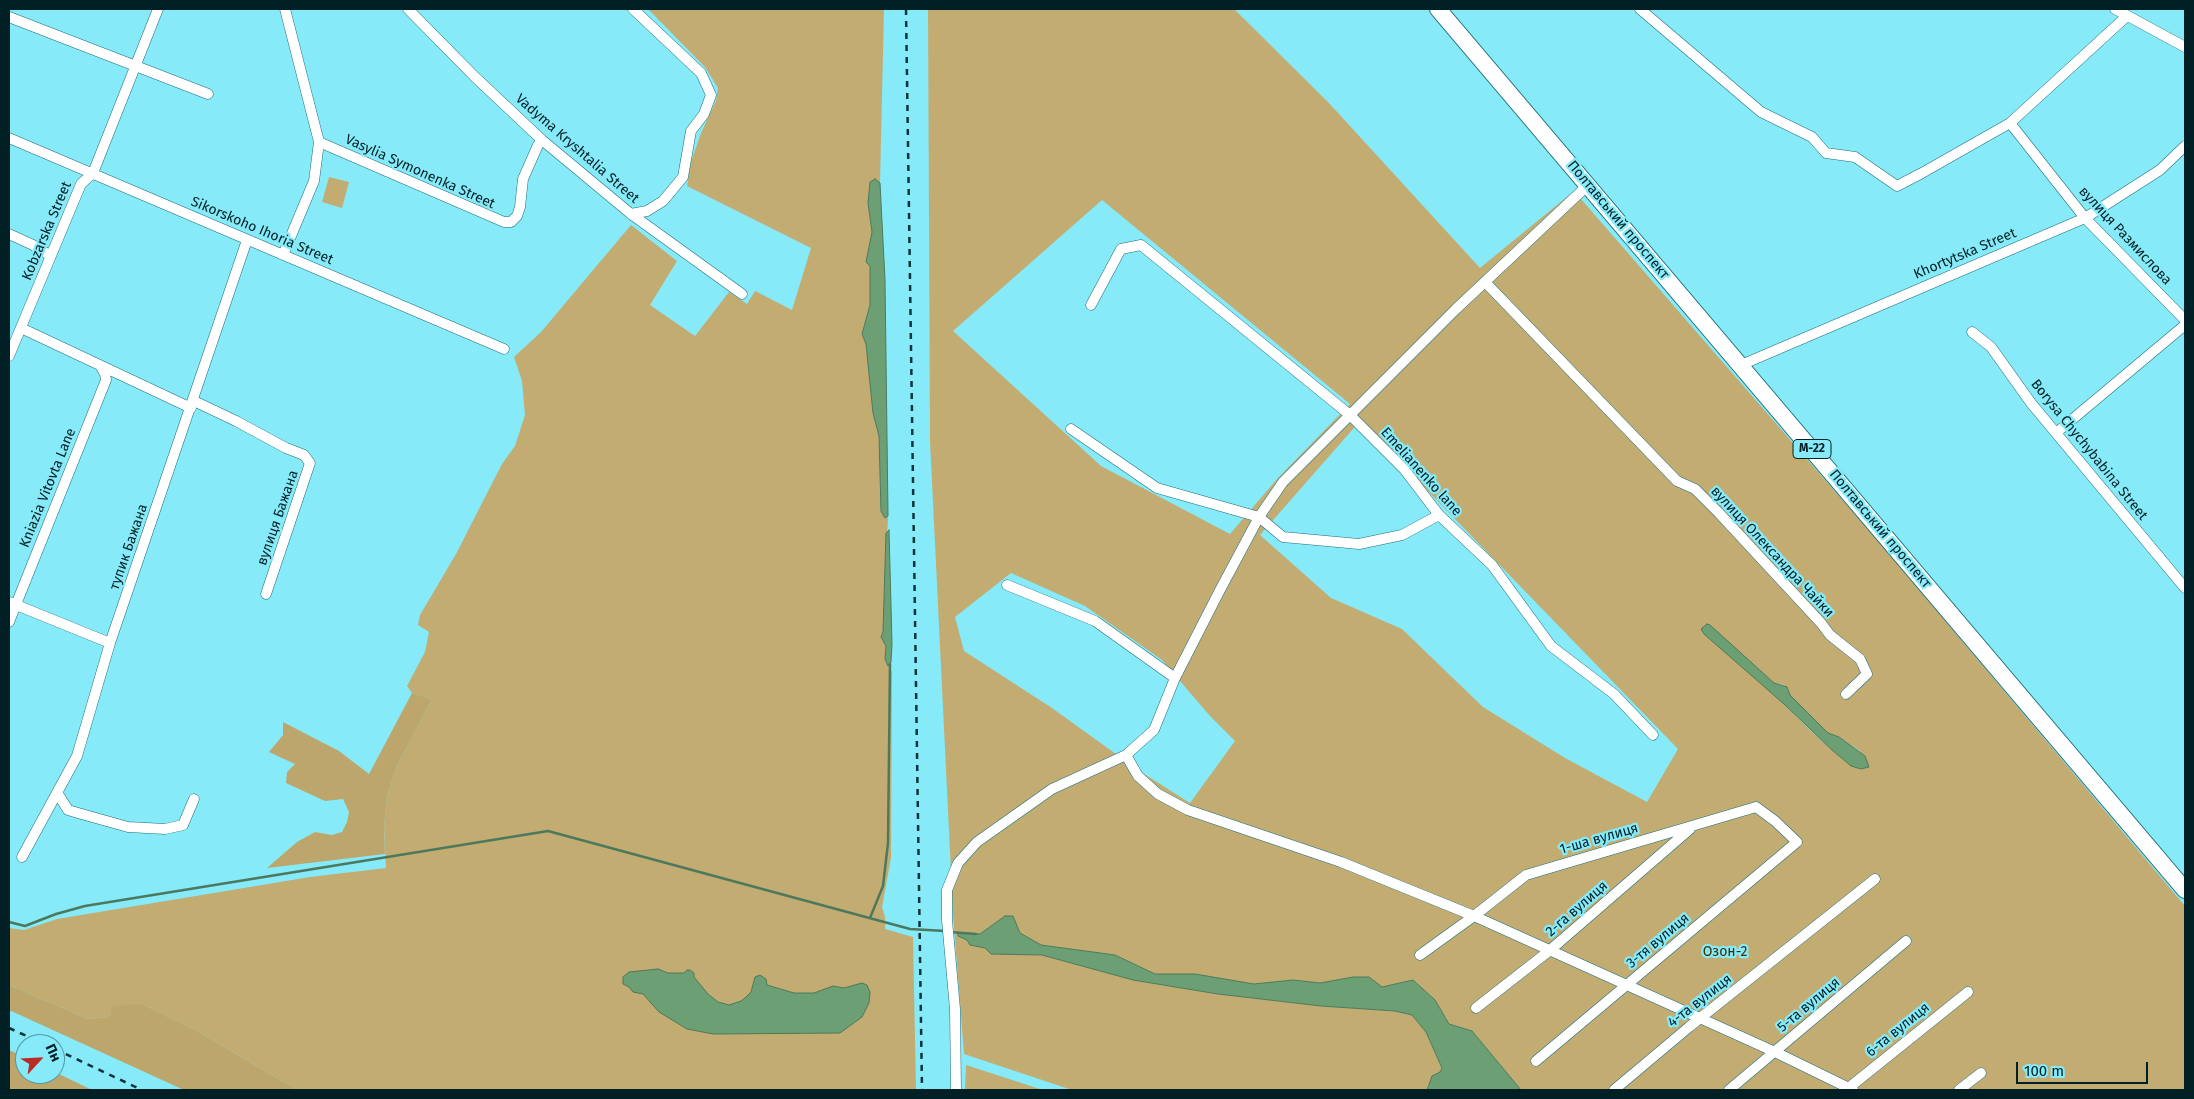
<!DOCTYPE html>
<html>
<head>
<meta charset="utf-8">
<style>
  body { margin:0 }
  #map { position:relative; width:2194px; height:1099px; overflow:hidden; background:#86eaf9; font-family:"Fira Sans",sans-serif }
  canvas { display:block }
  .frame { position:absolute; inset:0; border:10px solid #002025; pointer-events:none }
  .north { position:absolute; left:15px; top:1034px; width:50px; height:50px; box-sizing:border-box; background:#86eaf9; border:1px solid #5099a4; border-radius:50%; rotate:65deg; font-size:14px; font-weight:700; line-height:20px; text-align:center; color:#002025 }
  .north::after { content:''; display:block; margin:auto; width:18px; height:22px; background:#ba2c23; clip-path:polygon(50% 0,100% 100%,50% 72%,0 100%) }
  .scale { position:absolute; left:2016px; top:1062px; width:132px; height:22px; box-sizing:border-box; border:2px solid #002025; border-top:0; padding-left:6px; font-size:15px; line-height:18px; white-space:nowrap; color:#002025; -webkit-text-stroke:4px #86eaf9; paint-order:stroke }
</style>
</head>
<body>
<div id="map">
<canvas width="2194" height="1099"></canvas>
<div class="frame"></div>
<div class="north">Пн</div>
<div class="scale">100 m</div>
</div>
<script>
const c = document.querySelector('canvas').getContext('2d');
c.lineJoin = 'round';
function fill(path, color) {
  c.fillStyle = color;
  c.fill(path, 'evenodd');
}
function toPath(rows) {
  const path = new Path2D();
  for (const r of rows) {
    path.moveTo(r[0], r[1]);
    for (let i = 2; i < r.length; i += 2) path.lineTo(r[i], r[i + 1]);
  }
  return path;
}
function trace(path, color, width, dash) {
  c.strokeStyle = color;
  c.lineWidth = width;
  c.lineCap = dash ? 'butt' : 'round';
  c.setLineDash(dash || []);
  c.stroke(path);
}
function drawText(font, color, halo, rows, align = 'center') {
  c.font = font + ' "Fira Sans",sans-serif';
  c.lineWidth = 4.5;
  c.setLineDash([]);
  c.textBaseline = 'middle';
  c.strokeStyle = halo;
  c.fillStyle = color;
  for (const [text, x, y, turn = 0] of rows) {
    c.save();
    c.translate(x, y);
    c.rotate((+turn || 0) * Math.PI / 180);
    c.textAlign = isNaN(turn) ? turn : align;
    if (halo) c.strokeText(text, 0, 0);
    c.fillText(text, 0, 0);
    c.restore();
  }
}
const green = toPath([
  [648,9,884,9,880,183,875,179,868,203,872,232,866,262,870,266,870,305,862,334,866,344,873,413,879,436,881,511,885,517,888,516,883,632,881,637,886,646,885,659,892,672,891,858,882,907,885,917,885,929,913,937,916,1090,297,1090,199,1032,142,1004,110,1017,88,1019,9,985,9,928,24,930,57,919,310,877,386,868,384,826,387,797,396,768,432,699,412,693,407,686,425,652,429,632,418,625,420,615,456,554,502,464,515,446,525,415,522,381,514,357,541,332,631,225,677,261,650,305,695,336,729,292,747,304,755,291,792,310,811,248,687,186,691,162,701,133,716,101,718,88,705,67],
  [928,9,1234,9,1328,102,1480,268,1574,191,1872,534,2185,906,2185,1090,1521,1090,1472,1031,1449,1024,1435,1000,1413,980,1382,987,1353,977,1320,983,1293,980,1254,984,1195,974,1155,974,1115,955,1041,945,1020,933,1013,916,1005,916,980,934,959,933,967,940,970,945,1042,955,1133,980,1218,994,1321,1006,1395,1011,1412,1015,1426,1032,1442,1068,1440,1072,1428,1085,1427,1090,1072,1090,964,1054,953,913,930,441],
  [1102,200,1350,404,1277,479,1230,534,1101,466,953,331],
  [1360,421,1678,749,1647,802,1565,758,1483,707,1402,629,1331,598,1260,535],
  [1011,573,1085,606,1162,660,1210,716,1235,741,1190,803,1138,770,1052,708,964,651,955,617],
  [1750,662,1774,683,1784,685,1789,690,1789,695,1828,734,1839,737,1860,751,1861,769,1847,763,1811,731,1784,704],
  [329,177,349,182,342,208,322,202],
  [966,1065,1043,1090,965,1090]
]);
const forest = toPath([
  [412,693,432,699,396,768,387,797,384,826,385,854,267,868,297,842,315,832,332,835,342,832,347,822,349,812,343,799,325,801,286,783,287,772,295,764,269,752,283,735,283,722,339,751,369,774],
  [9,985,88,1019,110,1017,112,1006,142,1004,199,1032,297,1090,184,1090,9,1010],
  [9,1050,25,1057,25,1074,55,1074,55,1072,92,1090,9,1090]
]);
const water = toPath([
  [875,179,880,183,885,280,888,516,885,518,881,511,879,436,873,413,866,344,862,334,870,305,870,266,866,262,872,232,868,203,870,182,875,179],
  [889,530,892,644,891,662,888,666,885,659,886,646,881,637,883,632,886,533,889,530],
  [1707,624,1710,625,1774,683,1787,687,1790,695,1828,733,1839,737,1865,756,1869,767,1861,769,1851,766,1832,750,1784,704,1704,634,1701,629,1707,624],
  [1005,916,1013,916,1020,933,1041,945,1115,955,1155,974,1195,974,1254,984,1293,980,1320,983,1353,977,1369,977,1382,987,1413,980,1435,1000,1449,1024,1472,1031,1521,1090,1427,1090,1432,1076,1440,1072,1442,1068,1426,1032,1412,1015,1395,1011,1321,1006,1218,994,1133,980,1042,955,991,954,985,948,970,945,967,940,958,936,958,933,980,934,1005,916],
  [658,969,668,973,684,973,687,970,690,970,694,973,694,977,708,994,718,1002,729,1005,741,1001,746,997,751,992,755,977,760,975,766,979,767,985,794,993,814,993,833,986,844,988,862,983,867,985,870,992,869,1003,862,1017,840,1033,713,1034,687,1029,659,1012,643,994,633,992,629,987,623,984,623,977,629,972,658,969]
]);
const stream = toPath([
  [870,918,883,886,888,843,890,664],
  [9,922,25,926,56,914,85,906,548,831,910,929,945,931],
  [950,932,976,934]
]);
const minor = toPath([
  [408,9,475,77,542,140,631,214,742,294],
  [1640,9,1761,112,1812,137,1826,153,1855,157,1897,186,1922,173,2010,123,2127,16],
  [2115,9,2185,47],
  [9,17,208,94],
  [2010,123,2085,218,2185,320],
  [9,138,504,349],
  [319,142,504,222,511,222,517,216,520,207,523,179,538,145,542,140],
  [1588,185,1456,309,1283,482,1259,517,1220,590,1175,678,1154,730,1126,755,1138,776,1158,794,1188,810,1341,862,1474,916,1775,1052,1853,1090],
  [631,214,647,211,663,201,683,177,691,131,704,114,711,95,701,73,633,9],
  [9,234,33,245,51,256],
  [283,255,314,181,319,142,285,9],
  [1485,282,1677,481,1695,489,1719,513,1821,623,1830,635,1860,659,1867,674,1846,694],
  [1091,305,1121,249,1141,245,1350,415,1404,469,1439,515,1492,565,1551,646,1614,694,1653,735],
  [21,328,191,408],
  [1972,332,1991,347,2031,403,2185,588],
  [9,356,81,184,93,173,158,9],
  [1741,365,2085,218,2160,170,2185,146],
  [194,401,236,421,286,448,304,455,310,463,266,594],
  [1071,429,1157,488,1259,517,1283,537,1359,544,1402,535,1439,515],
  [2056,433,2185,325],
  [1007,585,1095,621,1175,678],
  [9,602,110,643],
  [9,622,106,380,105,374,100,365],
  [58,794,68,810,78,813,128,827,165,829,183,825,194,799],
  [22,857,77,756,110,643,247,240],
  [1420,955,1474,916,1526,875,1756,807,1775,821,1797,842,1536,1061],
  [1476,1008,1549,951,1690,829],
  [956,1090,955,1009,947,920,947,890,958,863,977,842,1052,789,1126,755],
  [1614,1090,1689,1027,1875,879],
  [1729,1090,1906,941],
  [1846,1090,1968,992],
  [1959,1090,1981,1073]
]);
const trunk = toPath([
  [1438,9,2185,890]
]);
const rail = toPath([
  [906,9,922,1090],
  [9,1028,44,1044],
  [55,1049,142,1090]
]);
const shields = [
  [1812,449,38]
];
const shieldNames = [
  ["М-22",1812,449]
];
const streetNames = [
  ["Vadyma Kryshtalia Street",577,149,41],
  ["Vasylia Symonenka Street",420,172,24],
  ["Полтавський проспект",1618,220,50],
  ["Kobzarska Street",47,231,-67],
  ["Sikorskoho Ihoria Street",262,231,23],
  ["вулиця Размислова",2125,236,47],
  ["Khortytska Street",1965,254,-23],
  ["Borysa Chychybabina Street",2089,450,51],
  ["Emelianenko lane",1421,472,48],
  ["Kniazia Vitovta Lane",48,488,-68],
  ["вулиця Бажана",278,518,-71],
  ["Полтавський проспект",1880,529,50],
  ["тупик Бажана",129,547,-71],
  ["вулиця Олександра Чайки",1772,552,47],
  ["1-ша вулиця",1599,839,-16],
  ["2-га вулиця",1577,909,-41],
  ["3-тя вулиця",1658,941,-40],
  ["4-та вулиця",1700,1001,-38],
  ["5-та вулиця",1809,1005,-40],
  ["6-та вулиця",1898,1030,-39]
];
const parkNames = [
  ["Озон-2",1725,952]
];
fill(green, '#c3ac72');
fill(forest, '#bda66b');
fill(water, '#6d9f75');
trace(water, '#4c795d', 1);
trace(stream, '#4c795d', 2.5);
trace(minor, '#1c6e79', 11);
trace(trunk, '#1c6e79', 18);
trace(minor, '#fff', 10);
trace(trunk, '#fff', 16);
trace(rail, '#0d343a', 2.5, [6, 6]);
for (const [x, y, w] of shields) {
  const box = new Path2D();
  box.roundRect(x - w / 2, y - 9.5, w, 19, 4);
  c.fillStyle = '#86eaf9';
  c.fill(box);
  trace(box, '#002025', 1);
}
drawText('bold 12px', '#002025', null, shieldNames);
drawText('14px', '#002025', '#86eaf9', streetNames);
drawText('14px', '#403000', '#86eaf9', parkNames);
</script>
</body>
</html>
